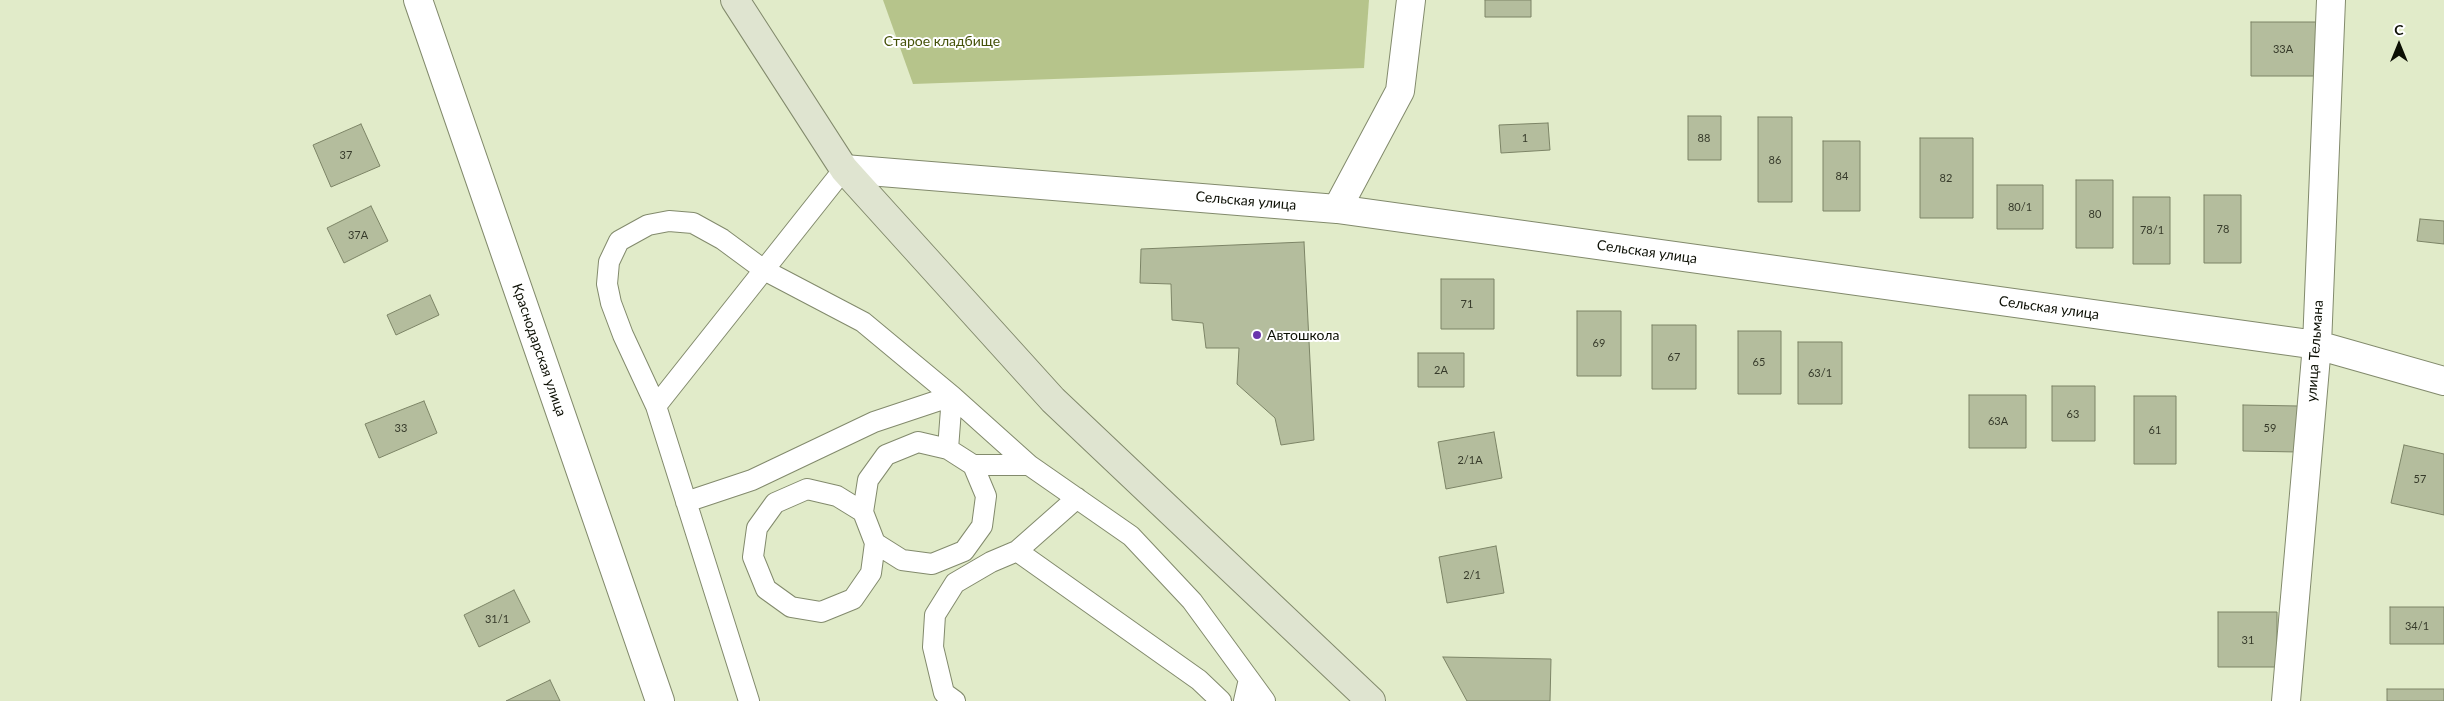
<!DOCTYPE html>
<html>
<head>
<meta charset="utf-8">
<style>
  body { margin:0 }
  #map { position:relative; width:2444px; height:701px; overflow:hidden; background:#e1ebc9; font-family:Lato,sans-serif }
  canvas { display:block }
  .north { position:absolute; left:2374px; top:20px; width:50px; height:50px; -webkit-text-stroke:4px #fff; paint-order:stroke; rotate:0deg; font-size:14px; font-weight:700; line-height:20px; text-align:center; color:#0c0f04 }
  .north::after { content:''; display:block; margin:auto; width:18px; height:22px; background:#0c0f04; clip-path:polygon(50% 0,100% 100%,50% 72%,0 100%) }
</style>
</head>
<body>
<div id="map">
<canvas width="2444" height="701"></canvas>
<div class="north">С</div>
</div>
<script>
const c = document.querySelector('canvas').getContext('2d');
c.lineJoin = 'round';
function fill(path, color) {
  c.fillStyle = color;
  c.fill(path, 'evenodd');
}
function toPath(rows) {
  const path = new Path2D();
  for (const r of rows) {
    path.moveTo(r[0], r[1]);
    for (let i = 2; i < r.length; i += 2) path.lineTo(r[i], r[i + 1]);
  }
  return path;
}
function trace(path, color, width, dash) {
  c.strokeStyle = color;
  c.lineWidth = width;
  c.lineCap = dash ? 'butt' : 'round';
  c.setLineDash(dash || []);
  c.stroke(path);
}
function drawText(font, color, halo, rows, align = 'center') {
  c.font = font + ' Lato,sans-serif';
  c.lineWidth = 4;
  c.setLineDash([]);
  c.textBaseline = 'middle';
  c.strokeStyle = halo;
  c.fillStyle = color;
  for (const [text, x, y, turn = 0] of rows) {
    c.save();
    c.translate(x, y);
    c.rotate((+turn || 0) * Math.PI / 180);
    c.textAlign = isNaN(turn) ? turn : align;
    if (halo) c.strokeText(text, 0, 0);
    c.fillText(text, 0, 0);
    c.restore();
  }
}
const green = toPath([
  [883,0,1369,0,1364,68,913,84]
]);
const building = toPath([
  [1485,0,1531,0,1531,17,1485,17,1485,0],
  [2251,22,2316,22,2316,76,2251,76,2251,22],
  [1688,116,1721,116,1721,160,1688,160,1688,116],
  [1758,117,1792,117,1792,202,1758,202,1758,117],
  [1548,123,1550,150,1501,153,1499,125,1548,123],
  [361,124,380,166,331,187,313,145,361,124],
  [1920,138,1973,138,1973,218,1920,218,1920,138],
  [1823,141,1860,141,1860,211,1823,211,1823,141],
  [2076,180,2113,180,2113,248,2076,248,2076,180],
  [1997,185,2043,185,2043,229,1997,229,1997,185],
  [2204,195,2241,195,2241,263,2204,263,2204,195],
  [2133,197,2170,197,2170,264,2133,264,2133,197],
  [371,206,388,241,344,263,327,228,371,206],
  [2420,219,2444,221,2444,244,2417,241,2420,219],
  [1304,242,1314,440,1281,445,1275,418,1237,384,1239,348,1206,348,1203,323,1172,320,1171,284,1140,283,1141,249,1304,242],
  [1441,279,1494,279,1494,329,1441,329,1441,279],
  [430,295,439,315,396,335,387,315,430,295],
  [1577,311,1621,311,1621,376,1577,376,1577,311],
  [1652,325,1696,325,1696,389,1652,389,1652,325],
  [1738,331,1781,331,1781,394,1738,394,1738,331],
  [1798,342,1842,342,1842,404,1798,404,1798,342],
  [1418,353,1464,353,1464,387,1418,387,1418,353],
  [2052,386,2095,386,2095,441,2052,441,2052,386],
  [1969,395,2026,395,2026,448,1969,448,1969,395],
  [2134,396,2176,396,2176,464,2134,464,2134,396],
  [424,401,437,433,379,458,365,424,424,401],
  [2243,405,2298,406,2298,452,2243,451,2243,405],
  [1494,432,1502,478,1446,489,1438,442,1494,432],
  [2404,445,2444,454,2444,515,2391,503,2404,445],
  [1496,546,1504,593,1447,603,1439,557,1496,546],
  [514,590,530,622,479,647,464,615,514,590],
  [2390,607,2444,607,2444,644,2390,644,2390,607],
  [2218,612,2277,612,2277,667,2218,667,2218,612],
  [1443,657,1551,659,1550,701,1467,701,1443,657],
  [550,680,560,701,506,701,550,680],
  [2387,689,2444,689,2444,701,2387,701,2387,689]
]);
const lane = toPath([
  [656,406,844,169],
  [973,465,1029,465],
  [686,502,752,480,874,422,952,396,948,449],
  [863,512,868,480,886,455,918,442,948,449,973,465,986,496,982,526,964,551,932,564,902,560,875,543,863,512,837,496,807,489,775,503,757,528,753,557,766,589,791,607,821,612,853,599,871,573,875,543],
  [1017,551,1199,680,1221,701],
  [1249,679,1265,701],
  [749,701,656,406,623,335,611,303,607,284,609,262,619,241,648,225,669,221,693,223,722,239,764,270,863,322,952,396,1029,465,1131,536,1192,601,1249,679,1244,701],
  [955,701,944,693,933,647,935,615,955,583,991,562,1017,551,1077,498]
]);
const street = toPath([
  [418,0,660,701],
  [844,169,1337,209,2317,345,2444,381],
  [1337,209,1400,91,1411,0],
  [2286,701,2317,345,2331,0]
]);
const secondary = toPath([
  [735,0,844,169,1053,400,1371,701]
]);
const markers = [
  [1257,335,5,"#6a35ac"]
];
const numberNames = [
  ["33А",2283,49],
  ["1",1525,138],
  ["88",1704,138],
  ["37",346,155],
  ["86",1775,160],
  ["84",1842,176],
  ["82",1946,178],
  ["80/1",2020,207],
  ["80",2095,214],
  ["78",2223,229],
  ["78/1",2152,230],
  ["37А",358,235],
  ["71",1467,304],
  ["69",1599,343],
  ["67",1674,357],
  ["65",1759,362],
  ["2А",1441,370],
  ["63/1",1820,373],
  ["63",2073,414],
  ["63А",1998,421],
  ["33",401,428],
  ["59",2270,428],
  ["61",2155,430],
  ["2/1А",1470,460],
  ["57",2420,479],
  ["2/1",1472,575],
  ["31/1",497,619],
  ["34/1",2417,626],
  ["31",2248,640]
];
const parkNames = [
  ["Старое кладбище",942,41]
];
const streetNames = [
  ["Сельская улица",1246,201,5],
  ["Сельская улица",1647,252,8],
  ["Сельская улица",2049,308,8],
  ["Краснодарская улица",539,350,71],
  ["улица Тельмана",2315,351,-86]
];
const poiNames = [
  ["Автошкола",1267,335]
];
fill(green, '#b6c48b');
fill(building, '#b4bd9d');
trace(building, '#7c8466', 1);
trace(lane, '#828a6c', 22);
trace(street, '#828a6c', 30);
trace(secondary, '#828a6c', 30);
trace(lane, '#fff', 20);
trace(street, '#fff', 28);
trace(secondary, '#dfe4d0', 28);
for (const [x, y, r, color] of markers) {
  const dot = new Path2D();
  dot.arc(x, y, r, 0, 2 * Math.PI);
  c.fillStyle = color;
  c.fill(dot);
  trace(dot, '#fff', 2);
}
drawText('11px', '#363a2a', null, numberNames);
drawText('14px', '#455209', '#fff', parkNames);
drawText('14px', '#0c0f04', '#fff', streetNames);
drawText('14px', '#0c0f04', '#fff', poiNames, 'left');
</script>
</body>
</html>
